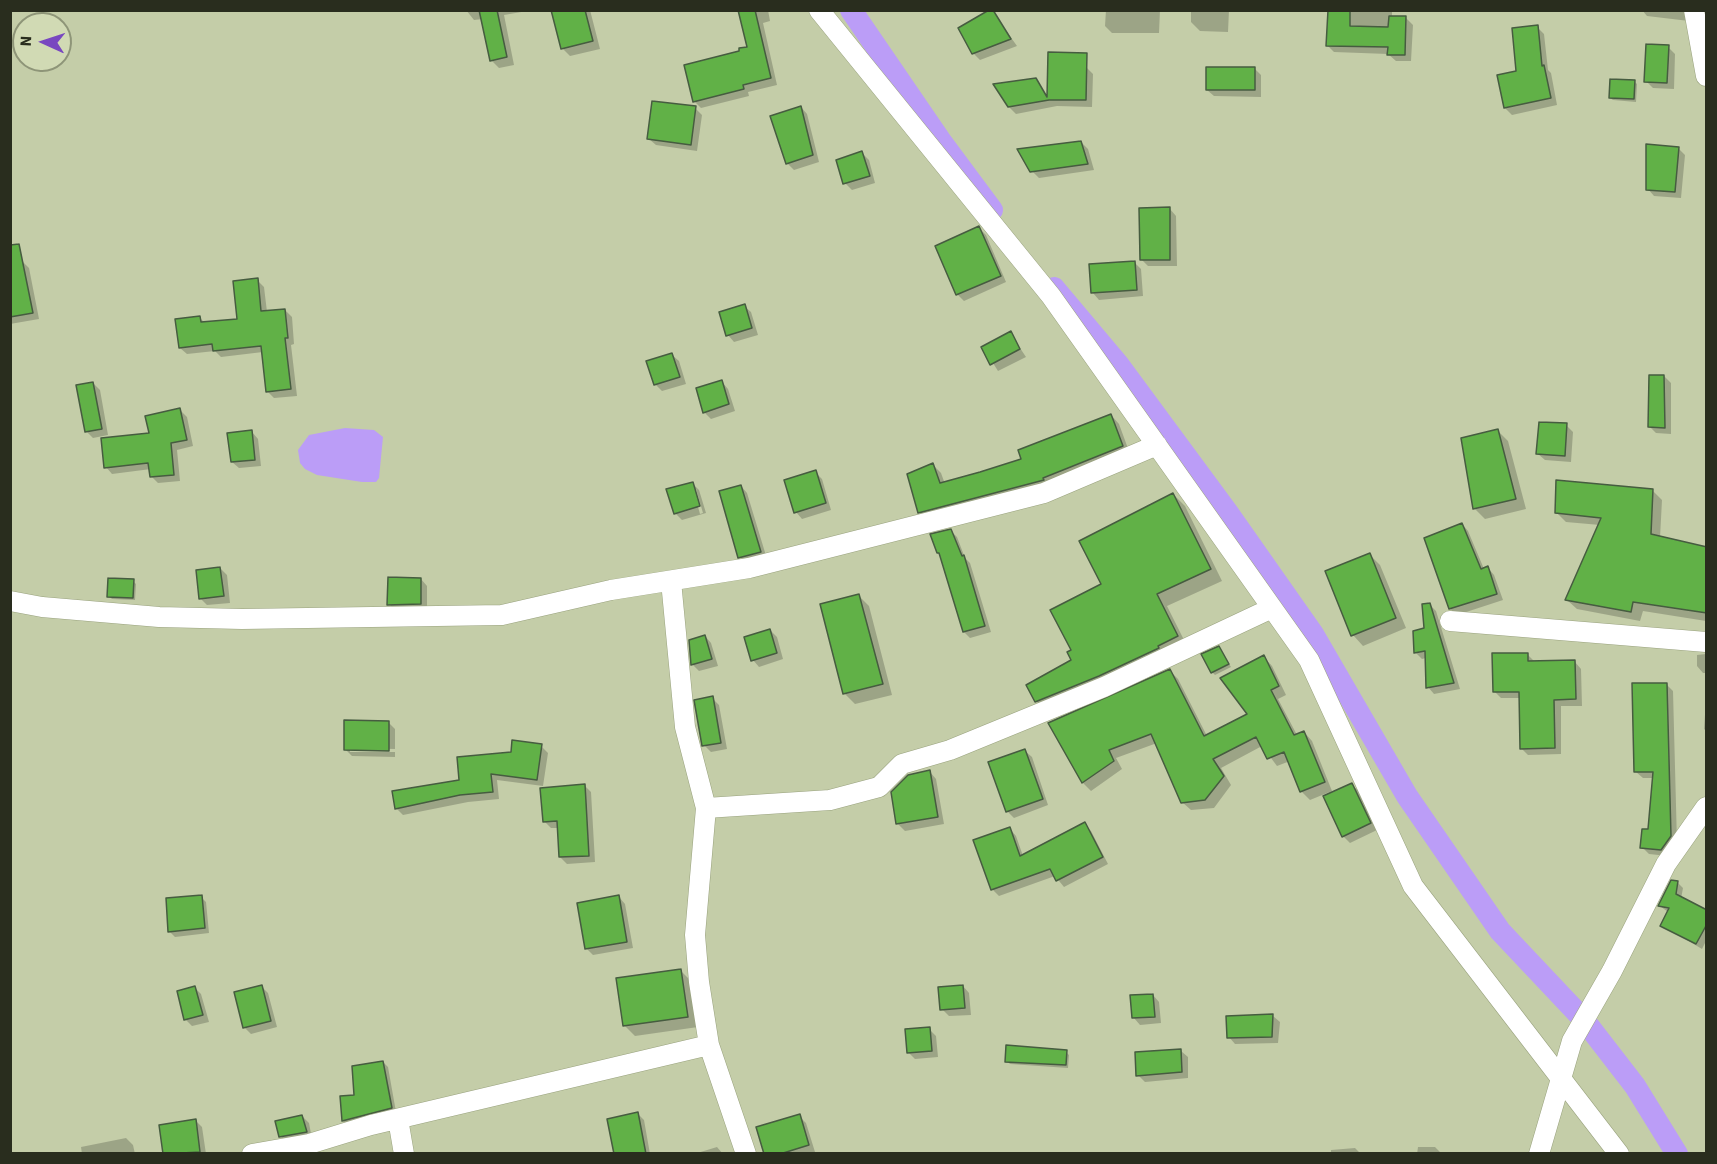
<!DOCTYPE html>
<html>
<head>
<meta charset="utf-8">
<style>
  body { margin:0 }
  #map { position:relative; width:1717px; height:1164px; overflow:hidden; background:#c4cda8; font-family:"Source Sans 3",sans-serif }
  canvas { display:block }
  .frame { position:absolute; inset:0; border:12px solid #292d1e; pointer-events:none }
  .north { position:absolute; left:12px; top:12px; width:60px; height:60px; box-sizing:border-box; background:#d1dab4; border:2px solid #8e9578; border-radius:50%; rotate:273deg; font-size:16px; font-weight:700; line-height:24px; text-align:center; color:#292d1e }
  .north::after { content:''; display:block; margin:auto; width:21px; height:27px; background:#7948c0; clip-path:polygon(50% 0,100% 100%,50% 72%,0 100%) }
</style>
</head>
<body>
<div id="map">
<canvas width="1717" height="1164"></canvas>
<div class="frame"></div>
<div class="north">N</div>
</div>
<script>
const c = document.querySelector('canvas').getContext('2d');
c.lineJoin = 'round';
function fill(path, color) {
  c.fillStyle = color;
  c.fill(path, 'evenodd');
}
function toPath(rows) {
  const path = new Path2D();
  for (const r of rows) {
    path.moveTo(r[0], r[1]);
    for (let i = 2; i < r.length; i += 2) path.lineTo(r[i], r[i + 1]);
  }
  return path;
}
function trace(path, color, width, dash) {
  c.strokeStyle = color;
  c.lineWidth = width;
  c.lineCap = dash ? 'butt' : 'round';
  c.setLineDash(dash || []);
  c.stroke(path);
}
const water = toPath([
  [345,428,374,430,383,437,379,478,376,482,362,482,317,475,305,469,300,463,298,450,309,435]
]);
const shadow = toPath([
  [466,10,533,10,504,15,514,65,499,68,491,60,483,19,474,20],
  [553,10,590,10,600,49,570,56,562,48],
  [739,10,768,10,770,21,763,23,777,85,748,92,749,96,701,108,694,101,748,48],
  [1106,10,1160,10,1159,33,1112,33,1105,26],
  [1191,10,1229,10,1228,32,1200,31,1191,22],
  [1329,10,1392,10,1392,17,1406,18,1413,25,1411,61,1396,61,1388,54,1334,52,1328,46],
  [1642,10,1691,10,1689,21,1647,16],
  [992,11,1017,46,980,60,973,53],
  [1537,27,1544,34,1548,70,1551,73,1557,105,1512,115,1505,108,1499,76,1518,72],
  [1668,47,1675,54,1674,89,1653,88,1646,81],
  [1086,67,1093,74,1092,107,1057,106,1016,114,1009,107,1035,80,1049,98],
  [1254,68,1261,75,1261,97,1214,96,1207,90],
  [1634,81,1637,84,1636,102,1613,100,1610,98],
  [801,107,807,114,819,162,794,170,787,163],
  [695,108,702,115,697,151,656,145,649,139],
  [1081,142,1088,149,1094,170,1039,178,1032,171],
  [1678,148,1685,155,1681,198,1654,196,1648,189],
  [862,153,869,160,875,183,852,190,845,183],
  [1170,209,1176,216,1177,266,1148,266,1141,259],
  [979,228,986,235,1006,282,964,301,957,294],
  [22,261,29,268,39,319,10,324,10,264],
  [1134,262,1141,269,1143,296,1099,300,1093,293],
  [257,280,264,287,267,312,285,310,292,317,294,344,291,345,297,396,274,398,267,391,263,352,221,357,215,351,187,354,180,348,200,318,205,323,239,320],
  [744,306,751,312,758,335,734,342,728,335],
  [1010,333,1026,357,998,371,983,347],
  [672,355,679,361,686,384,662,391,655,384],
  [1664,376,1671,383,1671,434,1656,433,1649,426],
  [722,382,728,389,735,411,711,419,704,412],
  [93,383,100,390,108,435,93,438,86,431],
  [180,410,187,417,193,446,177,450,180,481,158,483,151,476,151,469,112,474,106,467,151,435],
  [1111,415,1119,424,1130,454,1050,486,927,520,919,512,933,465,941,473,945,484,1023,459],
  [1566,425,1573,432,1571,462,1545,460,1538,454],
  [1498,431,1508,441,1526,509,1485,519,1474,508],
  [252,432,258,439,261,466,239,468,232,462],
  [815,472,822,479,831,510,802,519,796,512],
  [692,483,699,490,706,513,682,520,675,513],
  [693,489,696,489,703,513,700,514],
  [741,486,747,493,767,559,747,564,740,557],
  [1652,490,1662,500,1660,538,1706,549,1706,621,1643,611,1640,621,1577,609,1567,600,1600,525,1566,522,1556,512],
  [1173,494,1185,506,1222,581,1167,606,1188,648,1048,713,1036,701,1073,661,1073,651,1103,584],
  [1462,524,1468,531,1484,569,1488,568,1494,575,1503,600,1457,615,1450,609],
  [951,531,957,537,965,558,970,563,991,632,970,638,964,632,942,556,938,553],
  [1370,555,1380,565,1406,628,1363,646,1353,635,1327,572],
  [220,568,227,575,230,603,207,605,200,598],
  [421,579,427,586,427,610,396,611,389,604],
  [133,581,136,584,135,600,112,599,109,596],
  [859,596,869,606,892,695,855,704,845,694,822,605],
  [1429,604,1436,611,1460,689,1434,694,1428,687,1426,658,1422,659,1415,652,1425,629],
  [770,630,777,637,783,659,759,667,753,660],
  [705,636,711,643,718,666,699,671,693,665,690,641],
  [1219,648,1231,667,1215,675,1212,672],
  [1527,654,1534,661,1575,662,1581,669,1582,706,1561,706,1561,754,1528,755,1521,748,1521,698,1501,698,1495,692],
  [1706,654,1706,673,1703,673,1697,666,1697,655],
  [1264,657,1272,666,1286,695,1278,699,1297,735,1304,732,1312,741,1332,791,1310,800,1301,791,1290,761,1277,766,1262,746,1221,768,1231,785,1214,808,1191,810,1182,802,1157,743,1116,758,1122,769,1091,791,1083,783,1050,724,1170,671,1178,679,1207,736,1249,714],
  [1666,684,1673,691,1677,843,1668,856,1649,854,1642,847,1650,831,1654,778,1643,778,1636,772],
  [712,698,719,705,727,749,711,752,704,745],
  [1706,700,1706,731,1704,729],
  [388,722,395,729,395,749,350,748,350,752,395,752,395,757,352,756,345,749],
  [541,746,548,753,543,786,497,780,499,799,468,802,403,815,396,808,460,782,512,753],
  [1025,751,1032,757,1048,805,1014,818,1007,811],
  [930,772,936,779,944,824,905,831,898,824,892,793],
  [584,785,591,792,595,862,567,864,560,857,559,828,551,828,544,821],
  [1352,785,1359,791,1377,830,1350,843,1343,836],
  [1084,824,1091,831,1108,864,1064,887,1055,876,999,896,992,889,1010,829,1016,836,1023,856],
  [1678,883,1683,888,1681,899,1706,912,1706,941,1702,949,1662,925,1668,912,1660,906],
  [201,897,206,902,209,933,175,937,170,932],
  [619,897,625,904,633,948,593,955,587,949],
  [681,971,691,981,698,1027,635,1036,624,1025],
  [261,986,268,993,277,1027,251,1034,244,1027],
  [963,986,969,993,971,1015,949,1016,942,1009],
  [195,988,201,994,209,1022,192,1026,185,1019],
  [1153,995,1159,1002,1161,1023,1140,1025,1134,1018],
  [1273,1016,1280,1022,1278,1043,1235,1044,1229,1037],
  [929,1029,936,1036,938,1057,915,1059,908,1052],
  [1181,1051,1188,1057,1188,1078,1145,1082,1138,1075],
  [1066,1052,1069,1055,1068,1068,1010,1064,1007,1061],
  [383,1062,388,1067,396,1112,348,1126,343,1121,341,1097,356,1096],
  [638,1114,644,1120,650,1154,622,1154],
  [302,1116,309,1123,312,1139,287,1143,280,1136],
  [799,1116,806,1123,815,1152,765,1154],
  [195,1120,202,1127,206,1154,165,1154],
  [126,1138,133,1145,135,1154,82,1154,81,1147],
  [717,1147,723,1154,694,1154],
  [1418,1147,1435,1147,1440,1152,1483,1154,1417,1154],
  [1355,1148,1361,1154,1331,1154,1331,1150]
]);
const canal = toPath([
  [851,10,940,140,992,210],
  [1054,288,1118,364,1228,513,1313,634,1407,796,1500,931,1584,1020,1635,1086,1677,1154]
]);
const building = toPath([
  [479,10,497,10,507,57,490,61,479,10],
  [551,10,585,10,593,41,561,49,551,10],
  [738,10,755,10,771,78,743,85,744,89,693,102,684,65,739,51,739,48,747,47,738,10],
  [989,10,993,10,1011,39,972,54,958,28,989,10],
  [1328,10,1350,10,1350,26,1388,27,1389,16,1406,16,1405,55,1387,55,1388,47,1326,46,1328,10],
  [1538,25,1542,66,1544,65,1551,98,1504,108,1497,75,1516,71,1512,28,1538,25],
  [1646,44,1669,45,1667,83,1644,82,1646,44],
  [1048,52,1087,53,1086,100,1049,100,1008,107,993,84,1036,78,1047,97,1048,52],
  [1206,67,1255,67,1255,90,1206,90,1206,67],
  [1610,79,1635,80,1634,99,1609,98,1610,79],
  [652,101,696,106,691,145,647,139,652,101],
  [801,106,813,155,786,164,770,116,801,106],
  [1081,141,1088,164,1030,172,1017,149,1081,141],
  [1646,144,1679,147,1675,192,1646,190,1646,144],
  [862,151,870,176,843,184,836,160,862,151],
  [1170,207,1170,260,1140,260,1139,208,1170,207],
  [979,226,1001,276,956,295,935,246,979,226],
  [19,244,33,313,10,317,10,245,19,244],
  [1135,261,1137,290,1091,293,1089,264,1135,261],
  [258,278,261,311,285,309,288,338,285,338,291,389,266,392,261,346,213,351,212,344,179,348,175,319,200,316,201,322,237,319,233,281,258,278],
  [745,304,752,328,726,336,719,312,745,304],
  [1011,331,1020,349,990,365,981,347,1011,331],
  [672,353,680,377,654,385,646,361,672,353],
  [1649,375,1664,375,1665,428,1648,427,1649,375],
  [722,380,729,404,703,413,696,388,722,380],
  [93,382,102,429,85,432,76,385,93,382],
  [180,408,187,440,171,443,174,475,150,477,148,463,104,468,101,438,149,433,145,416,180,408],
  [1111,414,1123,446,1043,478,1044,480,918,513,907,474,933,463,940,483,980,472,1021,459,1018,450,1111,414],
  [1539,422,1567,423,1565,456,1536,454,1539,422],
  [1498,429,1516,499,1473,509,1461,438,1498,429],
  [252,430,255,460,231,462,227,433,252,430],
  [816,470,826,503,794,513,784,480,816,470],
  [1556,480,1653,489,1651,534,1707,547,1707,613,1633,602,1631,612,1565,600,1601,518,1555,513,1556,480],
  [693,482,700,506,674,514,666,489,693,482],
  [741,485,761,552,738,558,719,491,741,485],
  [1173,493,1211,569,1157,594,1178,636,1158,646,1159,648,1099,676,1035,702,1026,685,1071,660,1067,652,1071,650,1050,610,1101,584,1079,541,1173,493],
  [1462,523,1481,569,1488,566,1497,594,1449,609,1424,538,1462,523],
  [951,529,962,556,964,555,985,626,963,632,939,553,937,553,930,534,951,529],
  [1370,553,1396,618,1351,636,1325,571,1370,553],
  [220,567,224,596,199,599,196,570,220,567],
  [388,577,421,578,421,604,387,605,388,577],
  [108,578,134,579,133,598,107,597,108,578],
  [859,594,883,684,843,694,820,604,859,594],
  [1430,603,1454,683,1426,688,1425,651,1414,653,1413,631,1424,628,1422,604,1430,603],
  [770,629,777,653,751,661,744,637,770,629],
  [705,635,712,659,691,665,689,640,705,635],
  [1219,646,1229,664,1211,673,1201,654,1219,646],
  [1492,653,1528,653,1528,661,1575,660,1576,699,1554,700,1555,748,1520,749,1519,692,1493,692,1492,653],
  [1264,655,1279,686,1271,690,1294,735,1304,731,1325,782,1300,792,1284,752,1267,759,1256,737,1213,759,1224,776,1205,800,1181,803,1151,734,1109,750,1114,761,1082,783,1048,723,1170,669,1204,736,1247,714,1220,678,1264,655],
  [1632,683,1667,683,1671,836,1661,850,1640,848,1642,829,1648,829,1653,772,1634,772,1632,683],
  [713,696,721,743,702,746,694,700,713,696],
  [344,720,389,721,389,751,344,750,344,720],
  [512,740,542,744,537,780,491,774,493,792,460,795,395,809,392,791,459,780,457,757,511,752,512,740],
  [1025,749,1043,799,1006,812,988,762,1025,749],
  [930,770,938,817,896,824,891,792,908,775,930,770],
  [1352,783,1371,823,1342,837,1323,796,1352,783],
  [585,784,589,856,559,857,557,821,543,822,540,788,585,784],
  [1085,822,1103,857,1056,881,1050,869,991,890,973,840,1010,827,1020,856,1085,822],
  [1671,880,1678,881,1676,894,1707,910,1707,924,1696,944,1660,926,1669,908,1658,906,1671,880],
  [202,895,205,928,168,932,166,898,202,895],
  [619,895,627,942,585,949,577,903,619,895],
  [681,969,688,1017,623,1026,616,978,681,969],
  [262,985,271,1021,243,1028,234,992,262,985],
  [963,985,965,1008,940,1010,938,987,963,985],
  [195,986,203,1015,184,1020,177,991,195,986],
  [1153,994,1155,1017,1132,1018,1130,995,1153,994],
  [1273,1014,1272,1037,1227,1038,1226,1016,1273,1014],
  [930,1027,932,1051,907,1053,905,1029,930,1027],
  [1006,1045,1067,1050,1066,1065,1005,1062,1006,1045],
  [1181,1049,1182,1072,1136,1076,1135,1052,1181,1049],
  [383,1061,392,1108,342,1121,340,1096,354,1095,352,1066,383,1061],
  [638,1112,646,1154,614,1154,607,1119,638,1112],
  [800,1114,809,1145,780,1154,764,1154,756,1127,800,1114],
  [302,1115,307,1132,279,1137,275,1121,302,1115],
  [196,1119,200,1152,163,1154,159,1125,196,1119]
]);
const street = toPath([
  [819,10,1051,296,1309,660,1413,886,1619,1154],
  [1694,10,1706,76],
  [671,581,685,727,706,808,695,935,699,982,709,1045],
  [10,601,42,607,159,617,242,619,502,615,611,590,749,568,1044,493,1157,445],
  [1450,621,1706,642],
  [706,808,830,800,879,787,902,764,950,750,1104,687,1272,608],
  [398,1119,404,1154],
  [252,1154,309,1144,371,1125,709,1045,746,1154],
  [1539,1154,1572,1041,1612,971,1666,864,1706,807]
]);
fill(water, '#bb9df7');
fill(shadow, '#0003');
trace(canal, '#bb9df7', 22);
fill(building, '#61b147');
trace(building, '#465c40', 1.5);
trace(street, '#99a27e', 21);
trace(street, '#fff', 20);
</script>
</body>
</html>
